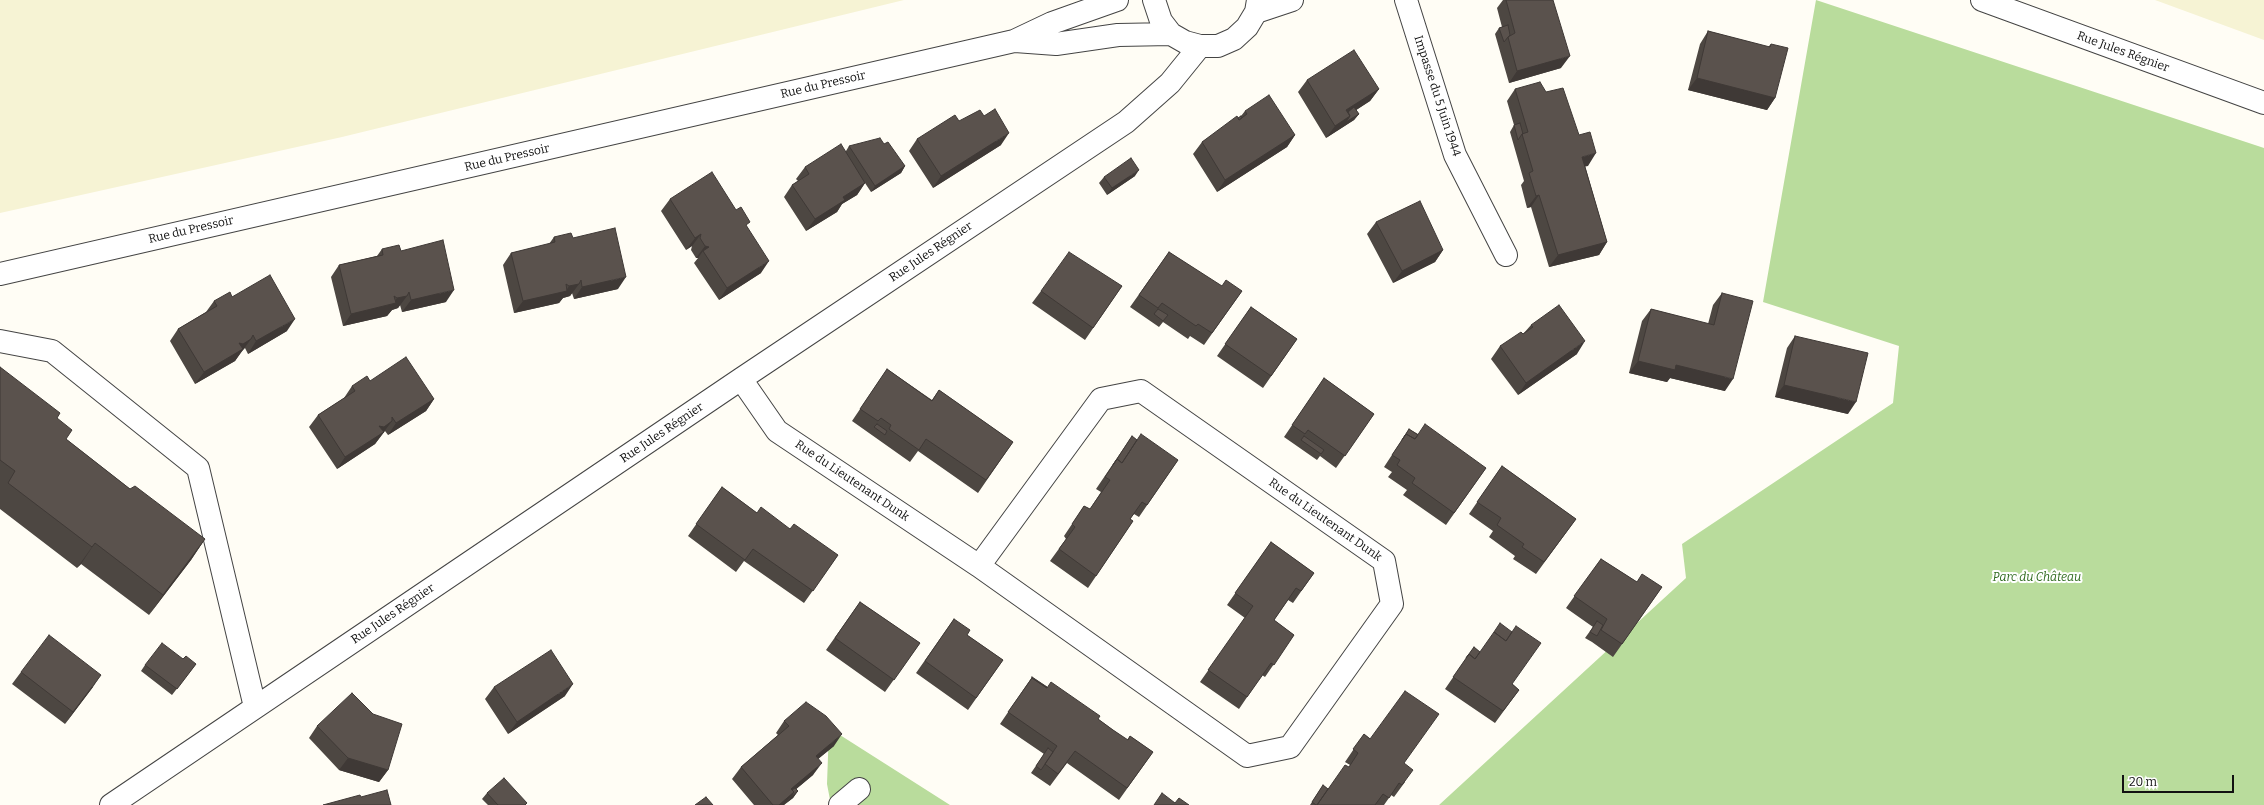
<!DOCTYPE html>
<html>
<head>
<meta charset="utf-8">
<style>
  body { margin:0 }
  #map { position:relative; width:2264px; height:805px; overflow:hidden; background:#fffdf5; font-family:Bitter,serif }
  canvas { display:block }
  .scale { position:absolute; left:2122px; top:775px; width:112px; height:18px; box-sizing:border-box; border:2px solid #111; border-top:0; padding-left:5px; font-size:12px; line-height:14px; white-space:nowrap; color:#111; -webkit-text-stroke:3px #fff; paint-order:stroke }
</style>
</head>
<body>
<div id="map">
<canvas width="2264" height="805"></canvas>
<div class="scale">20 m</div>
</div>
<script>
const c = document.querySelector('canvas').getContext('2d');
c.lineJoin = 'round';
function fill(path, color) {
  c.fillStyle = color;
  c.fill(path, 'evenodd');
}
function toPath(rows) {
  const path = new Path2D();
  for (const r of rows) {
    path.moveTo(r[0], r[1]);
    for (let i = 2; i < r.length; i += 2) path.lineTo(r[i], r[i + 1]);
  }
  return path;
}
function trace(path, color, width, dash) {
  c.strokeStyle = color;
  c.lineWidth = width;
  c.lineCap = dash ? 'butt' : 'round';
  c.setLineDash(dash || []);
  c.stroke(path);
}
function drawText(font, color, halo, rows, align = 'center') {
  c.font = font + ' Bitter,serif';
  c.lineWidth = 4;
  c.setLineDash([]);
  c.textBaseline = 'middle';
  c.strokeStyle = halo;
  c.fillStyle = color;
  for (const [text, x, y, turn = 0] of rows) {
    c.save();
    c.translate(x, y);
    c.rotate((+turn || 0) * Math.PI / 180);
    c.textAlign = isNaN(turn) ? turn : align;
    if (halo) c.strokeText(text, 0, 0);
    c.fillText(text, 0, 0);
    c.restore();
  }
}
const farmland = toPath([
  [0,0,904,0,342,137,0,213],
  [2155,0,2264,0,2264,40]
]);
const forest = toPath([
  [1816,0,2264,148,2264,805,1439,805,1686,578,1682,544,1893,403,1899,346,1763,302],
  [829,728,950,805,831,805,827,784]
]);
const minor = toPath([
  [1154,0,1161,21,1171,34,1185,42,1200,46,1218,46,1234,39,1247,27,1256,12,1258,0],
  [1406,0,1455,155,1506,255],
  [1982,0,2264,103],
  [1256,12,1292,0],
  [1015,41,1056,44,1118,35,1171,34],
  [0,274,1014,41,1052,23,1117,0],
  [0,341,52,351,198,468,255,707],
  [741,379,777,431,979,566,1247,756,1290,747,1392,604,1384,561,1141,391,1101,399,979,566],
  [111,805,741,379,1126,122,1170,83,1200,46],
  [840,805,859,789]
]);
const wall = toPath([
  [1503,0,1553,0,1561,68,1509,83,1495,34,1499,28,1502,27,1497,8],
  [1708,31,1768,47,1771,44,1775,98,1767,110,1688,90,1700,44],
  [1307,80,1379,89,1370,101,1356,110,1359,114,1354,120,1326,138,1298,92],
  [1515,89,1546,92,1588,166,1585,166,1607,242,1599,255,1549,267,1531,207,1527,208,1521,185,1524,181,1510,132,1514,125,1507,101],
  [1245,111,1295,135,1287,147,1217,192,1193,154,1202,142,1241,116],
  [959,121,1001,145,933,188,909,151,917,139],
  [884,144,905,166,901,173,871,192,865,183,857,195,842,204,837,212,806,231,784,197,792,185,798,181,796,179,805,167,846,151,849,146],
  [1135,176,1107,195,1099,183,1104,177],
  [670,199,747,227,761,273,719,300,694,263,698,258,696,258,691,250,692,246,686,250,661,211],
  [1376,222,1443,250,1435,262,1393,283,1367,234],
  [554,237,573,238,618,289,574,299,572,293,570,296,563,298,559,303,514,313,503,265,511,253,549,244],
  [382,249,401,251,446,302,402,312,400,305,398,308,392,310,387,316,343,326,331,277,339,265,377,256],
  [1169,252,1221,286,1242,291,1204,345,1190,336,1188,339,1163,322,1159,327,1130,307],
  [1122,286,1085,340,1032,303,1041,291],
  [1722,293,1725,391,1670,378,1667,382,1629,373,1642,321,1651,309,1708,324,1713,305],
  [232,297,287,331,248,354,245,348,241,352,235,361,195,384,170,341,178,329,206,312,214,301],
  [1251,307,1297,339,1263,388,1217,356],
  [1531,325,1577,354,1518,395,1491,359,1500,346,1523,334],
  [1795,336,1848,414,1775,397,1787,348],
  [0,367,57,418,66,439,130,489,205,539,191,560,149,615,81,564,77,568,0,509],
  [887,369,932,400,939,390,1013,442,978,493,918,451,910,462,852,421],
  [1324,378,1374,414,1336,468,1320,456,1317,460,1284,437],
  [370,381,434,399,426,411,388,435,385,431,375,444,337,469,309,427,318,415,344,398,352,386],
  [1409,429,1418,434,1486,468,1446,525,1403,495,1407,490,1388,477,1392,472,1384,467],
  [1132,436,1137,440,1178,460,1139,517,1134,514,1130,519,1133,521,1088,588,1050,561,1066,539,1064,536,1084,506,1090,509,1101,492,1096,489],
  [1502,466,1576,519,1536,574,1513,559,1515,556,1489,537,1493,531,1469,514],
  [722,487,757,513,790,529,838,555,804,603,744,561,736,572,688,536],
  [1271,542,1314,573,1293,603,1288,600,1274,620,1294,635,1265,677,1262,675,1239,709,1200,682,1245,618,1227,605],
  [1601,559,1637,582,1662,587,1613,657,1592,642,1585,638,1593,627,1566,608],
  [860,602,920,643,885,692,826,650],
  [954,619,967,635,1003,660,968,710,916,673],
  [1474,647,1519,690,1495,723,1445,689],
  [183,659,196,664,172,695,141,671,145,665],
  [21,672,93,687,65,724,12,684],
  [1032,677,1047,687,1098,719,1127,740,1130,736,1153,752,1119,800,1067,763,1050,786,1031,773,1044,754,1000,724],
  [494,687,565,696,508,734,485,699],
  [784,721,834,746,818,759,813,775,796,789,798,791,793,798,784,805,754,805,732,779,741,767,778,735,776,733],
  [317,726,388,770,379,782,339,770,309,738],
  [1364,734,1404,763,1405,782,1394,797,1391,795,1384,805,1310,805,1323,785,1328,789,1349,767,1350,765,1345,762],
  [487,793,527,803,525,805,488,805,482,799]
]);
const shadedWall = toPath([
  [1570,56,1561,68,1509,83,1517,71],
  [1697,78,1775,98,1767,110,1688,90],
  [1379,89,1370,101,1344,118,1346,110],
  [1359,114,1354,120,1326,138,1335,126,1350,116],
  [1009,133,1001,145,933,188,941,176],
  [1295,135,1287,147,1217,192,1225,180],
  [1596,153,1588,166,1574,169,1582,157],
  [905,166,901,173,871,192,875,186],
  [1139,170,1135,176,1107,195,1112,188],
  [865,183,857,195,842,204,837,212,806,231,815,219,843,197],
  [1539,195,1531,207,1527,208,1536,196],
  [701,234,692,246,686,250,695,238],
  [1607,242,1599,255,1549,267,1558,255],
  [705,246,709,247,703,251,698,258,696,258],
  [1443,250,1435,262,1393,283,1402,271],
  [769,261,761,273,719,300,727,288],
  [626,277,618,289,574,299,582,287],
  [579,284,570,296,563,298,559,303,514,313,523,301,566,291,569,286],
  [454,290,446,302,402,312,411,300],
  [407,296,398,308,392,310,387,316,343,326,351,314,393,304,397,298],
  [295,319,287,331,248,354,256,341],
  [251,339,235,361,195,384,204,372,239,343],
  [1585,341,1577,354,1518,395,1526,383],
  [1638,361,1676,365,1733,379,1725,391,1670,378,1667,382,1629,373],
  [1784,385,1856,402,1848,414,1775,397],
  [434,399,426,411,388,435,396,423],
  [392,421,375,444,337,469,345,457,379,426],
  [205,539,191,560,149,615,163,595],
  [95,543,81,564,77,568,92,547],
  [101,675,93,687,65,724,73,712],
  [573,684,565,696,508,734,517,722],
  [842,734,834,746,807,768,816,756],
  [348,758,388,770,379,782,339,770],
  [822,763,813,775,788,796,791,789],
  [798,791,793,798,785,804,790,798],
  [794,792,784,805,779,805]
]);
const building = toPath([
  [1506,0,1553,0,1570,56,1517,71,1508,37,1515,33,1506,0],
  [1508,25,1510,35,1508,37,1504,42,1499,28,1508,25],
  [1708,31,1770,47,1771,44,1788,48,1775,98,1697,78,1708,31],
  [1354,50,1379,89,1346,110,1350,116,1335,126,1307,80,1354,50],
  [1540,82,1546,92,1563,88,1579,135,1590,132,1596,153,1582,157,1607,242,1558,255,1539,195,1536,196,1529,173,1533,171,1522,134,1528,132,1515,89,1540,82],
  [1269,95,1295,135,1225,180,1202,142,1237,116,1239,120,1247,114,1245,111,1269,95],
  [1354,107,1359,114,1346,122,1350,116,1348,112,1354,107],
  [995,109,1009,133,941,176,917,139,955,115,959,121,980,110,984,116,995,109],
  [1241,116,1242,118,1239,120,1238,118,1241,116],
  [1520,123,1523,134,1522,134,1518,140,1514,125,1520,123],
  [880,138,884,144,888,142,905,166,875,186,849,146,880,138],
  [841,144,865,183,843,197,845,200,815,219,792,185,809,174,805,167,841,144],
  [1131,158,1139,170,1112,188,1104,177,1131,158],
  [712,172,736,210,741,207,750,222,746,225,769,261,727,288,703,251,709,247,705,246,700,238,701,234,695,238,670,199,712,172],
  [1420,201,1443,250,1402,271,1376,222,1420,201],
  [615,228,626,277,582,287,581,280,579,284,569,286,566,284,567,291,523,301,511,253,555,242,554,237,571,233,573,238,615,228],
  [443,240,454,290,411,300,409,292,407,296,397,298,394,296,396,303,351,314,339,265,383,255,382,249,399,245,401,251,443,240],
  [1069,252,1122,286,1093,328,1041,291,1069,252],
  [1169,252,1222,286,1226,280,1242,291,1212,333,1198,324,1196,326,1162,303,1158,308,1139,295,1169,252],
  [270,275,295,319,256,341,253,335,251,339,243,344,239,343,243,349,204,372,178,329,217,306,214,301,230,292,232,297,270,275],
  [1722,293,1753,301,1733,379,1676,365,1675,370,1638,361,1651,309,1714,325,1722,293],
  [1559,305,1585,341,1526,383,1500,346,1521,332,1523,334,1533,327,1531,325,1559,305],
  [1251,307,1297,339,1271,376,1225,344,1251,307],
  [1158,309,1168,315,1163,321,1154,314,1158,309],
  [1795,336,1868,353,1856,402,1784,385,1795,336],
  [406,357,434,399,396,423,392,417,392,421,384,427,379,426,384,432,345,457,318,415,355,391,352,386,367,376,370,381,406,357],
  [0,367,60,413,57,418,72,430,66,439,130,489,135,486,205,539,163,595,95,543,92,547,8,483,15,471,0,460,0,367],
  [887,369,932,401,939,390,1013,442,986,480,926,439,919,450,889,429,891,425,881,418,878,421,860,409,887,369],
  [1324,378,1374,414,1345,456,1308,430,1305,434,1292,425,1324,378],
  [877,424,887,431,885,435,874,427,877,424],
  [1425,424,1486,468,1454,513,1412,483,1415,478,1397,465,1400,460,1392,455,1406,434,1415,439,1425,424],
  [1409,429,1418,435,1415,439,1406,434,1402,440,1409,429],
  [1141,434,1178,460,1147,505,1142,502,1130,519,1133,521,1096,576,1059,549,1075,527,1072,524,1084,506,1090,509,1110,480,1105,477,1117,459,1122,463,1141,434],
  [1132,436,1137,440,1122,463,1117,459,1113,465,1132,436],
  [1304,436,1324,450,1321,454,1301,440,1304,436],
  [1502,466,1576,519,1544,562,1522,547,1524,544,1497,525,1501,518,1477,502,1502,466],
  [722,487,757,513,761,507,790,529,794,524,838,555,813,591,753,549,745,560,696,524,722,487],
  [1271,542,1314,573,1301,591,1296,588,1274,620,1294,635,1274,665,1271,663,1247,697,1208,670,1253,606,1235,593,1271,542],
  [1601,559,1637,582,1642,574,1662,587,1622,644,1601,630,1607,619,1574,596,1601,559],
  [860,602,920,643,894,680,835,638,860,602],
  [954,619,970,630,967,635,1003,660,976,698,925,661,954,619],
  [1597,621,1603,625,1597,636,1590,632,1597,621],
  [1500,623,1512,632,1506,641,1494,632,1500,623],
  [1516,626,1541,643,1512,684,1519,690,1503,711,1453,677,1469,654,1475,659,1494,632,1506,641,1516,626],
  [49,635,101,675,73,712,21,672,49,635],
  [162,643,183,659,186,656,196,664,177,689,145,665,162,643],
  [1474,647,1480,652,1475,659,1469,654,1466,658,1474,647],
  [551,650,573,684,517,722,494,687,551,650],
  [1032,677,1047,687,1047,688,1032,678,1032,677],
  [1032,678,1047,688,1051,682,1100,716,1098,719,1113,730,1128,740,1130,736,1153,752,1127,788,1075,751,1058,774,1045,764,1057,746,1008,712,1032,678],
  [1405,691,1439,714,1404,763,1413,770,1402,785,1399,783,1389,798,1383,794,1375,805,1317,805,1345,765,1349,767,1358,753,1353,749,1364,734,1370,739,1405,691],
  [352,693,373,714,402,724,388,770,348,758,317,726,352,693],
  [806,702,826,716,842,734,816,756,822,763,791,789,794,792,779,805,773,805,741,767,789,726,784,721,806,702],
  [1048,748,1053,752,1041,770,1036,766,1048,748],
  [504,778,527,803,525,805,498,805,487,793,504,778],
  [1323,785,1328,789,1317,805,1316,805,1312,802,1323,785],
  [795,788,798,791,790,798,794,792,792,790,795,788],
  [387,790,391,805,323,805,360,795,361,797,387,790],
  [1162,793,1175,803,1179,798,1189,805,1154,805,1162,793],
  [706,797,713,805,695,805,706,797]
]);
const streetNames = [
  ["Rue Jules Régnier",2123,52,20],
  ["Rue du Pressoir",823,85,-13],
  ["Impasse du 5 Juin 1944",1437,96,72],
  ["Rue du Pressoir",507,158,-13],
  ["Rue du Pressoir",191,230,-13],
  ["Rue Jules Régnier",931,252,-34],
  ["Rue Jules Régnier",662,433,-34],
  ["Rue du Lieutenant Dunk",852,481,34],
  ["Rue du Lieutenant Dunk",1325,520,35],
  ["Rue Jules Régnier",393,614,-34]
];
const parkNames = [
  ["Parc du Château",2037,578]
];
fill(farmland, '#f6f3d4');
fill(forest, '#b9dc9c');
trace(minor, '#444', 24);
trace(minor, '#fff', 22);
fill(wall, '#4d4742');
fill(shadedWall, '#3f3936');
fill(building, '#5a524d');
trace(building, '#3f3936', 1);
drawText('12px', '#111', '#fff', streetNames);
drawText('italic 12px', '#2f6b1f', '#fff', parkNames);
</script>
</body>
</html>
